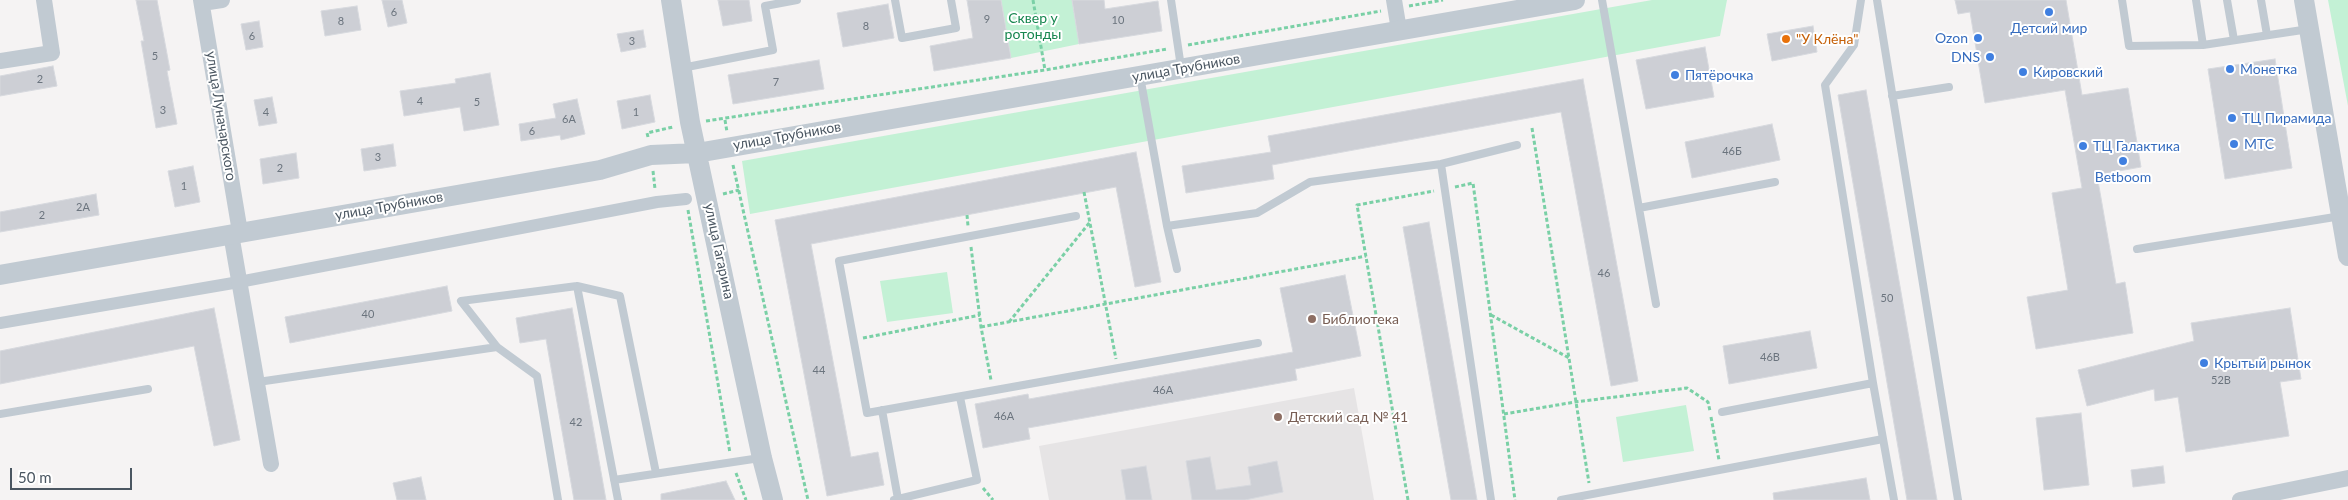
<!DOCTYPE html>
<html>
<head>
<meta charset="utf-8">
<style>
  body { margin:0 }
  #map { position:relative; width:2348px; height:500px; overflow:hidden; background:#f5f3f3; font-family:Lato,sans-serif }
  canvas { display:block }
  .scale { position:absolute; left:10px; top:468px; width:122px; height:22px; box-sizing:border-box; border:2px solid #4a5661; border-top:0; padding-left:6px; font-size:15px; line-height:18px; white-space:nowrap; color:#4a5661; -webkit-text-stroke:4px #fff; paint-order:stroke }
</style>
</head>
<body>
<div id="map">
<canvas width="2348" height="500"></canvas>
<div class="scale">50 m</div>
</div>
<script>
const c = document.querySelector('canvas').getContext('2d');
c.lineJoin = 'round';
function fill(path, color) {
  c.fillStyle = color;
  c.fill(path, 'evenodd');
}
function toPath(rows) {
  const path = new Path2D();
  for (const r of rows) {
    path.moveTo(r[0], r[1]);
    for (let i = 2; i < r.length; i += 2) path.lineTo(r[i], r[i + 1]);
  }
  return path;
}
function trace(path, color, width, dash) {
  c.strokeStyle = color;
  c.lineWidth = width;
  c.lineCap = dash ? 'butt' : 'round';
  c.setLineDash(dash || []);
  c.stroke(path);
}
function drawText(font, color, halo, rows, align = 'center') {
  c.font = font + ' Lato,sans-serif';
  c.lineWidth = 4;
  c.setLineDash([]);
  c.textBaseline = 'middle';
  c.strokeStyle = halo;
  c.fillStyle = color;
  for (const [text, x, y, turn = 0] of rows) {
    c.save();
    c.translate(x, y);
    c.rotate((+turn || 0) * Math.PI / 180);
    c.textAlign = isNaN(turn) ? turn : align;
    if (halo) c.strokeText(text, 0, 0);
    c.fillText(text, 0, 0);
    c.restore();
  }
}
const education = toPath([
  [1354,388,1374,500,1049,500,1039,446]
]);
const green = toPath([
  [1001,0,1072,0,1079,44,1011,58],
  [1652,0,1727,0,1720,36,750,214,742,161],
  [2328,0,2348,0,2348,106],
  [947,272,953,313,887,322,880,281],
  [1686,405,1694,451,1623,462,1616,417]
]);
const building = toPath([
  [136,0,157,0,170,70,167,71,177,124,156,128,141,41,144,41,136,0],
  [382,0,402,0,407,23,388,27,382,0],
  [718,0,749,0,752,21,723,26,718,0],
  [967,0,1001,0,1011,58,934,71,930,46,973,38,967,0],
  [1072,0,1104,0,1105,9,1158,1,1162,31,1079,44,1072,0],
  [1955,0,2066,0,2082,95,2128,88,2141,167,2097,175,2116,284,2125,282,2133,333,2036,349,2027,297,2068,290,2052,193,2082,188,2065,90,1985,103,1970,12,1958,14,1955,0],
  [888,4,894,38,843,47,837,13,888,4],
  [357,6,361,30,325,36,321,11,357,6],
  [259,21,263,47,246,50,241,24,259,21],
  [1813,26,1817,52,1772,61,1767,34,1813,26],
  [643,30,646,47,621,52,617,34,643,30],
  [1705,47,1714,97,1646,109,1636,60,1705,47],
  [2275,59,2292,168,2225,179,2208,69,2275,59],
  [819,60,824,89,733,104,728,75,819,60],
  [53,66,57,86,0,96,0,76,53,66],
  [490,73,499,125,464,131,460,107,404,116,400,91,456,83,455,79,490,73],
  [1583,79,1638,381,1611,386,1561,112,1272,165,1274,179,1186,193,1182,166,1271,152,1268,136,1583,79],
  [1866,90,1937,500,1907,500,1838,95,1866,90],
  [650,95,655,122,622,129,617,101,650,95],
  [272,97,277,123,259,126,254,100,272,97],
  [577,99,585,134,561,140,560,135,521,141,519,124,556,118,553,104,577,99],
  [1772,124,1780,160,1692,178,1685,142,1772,124],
  [393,144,396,166,364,171,361,149,393,144],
  [1136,152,1161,282,1135,287,1116,187,811,244,851,457,878,452,884,485,827,496,775,220,1136,152],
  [296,153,299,178,263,184,260,159,296,153],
  [193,166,200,202,175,207,168,171,193,166],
  [96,194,99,215,0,232,0,212,96,194],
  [1429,222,1477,500,1451,500,1403,227,1429,222],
  [1345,275,1361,356,1295,369,1297,380,1028,428,1030,439,983,448,975,404,1028,394,1029,399,1293,352,1280,288,1345,275],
  [447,286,452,311,290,343,285,317,447,286],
  [214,308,240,440,214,446,194,346,0,384,0,351,214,308],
  [572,308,606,500,574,500,546,339,520,343,516,318,572,308],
  [2290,308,2301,379,2280,382,2289,436,2186,452,2178,397,2155,401,2154,389,2087,406,2078,370,2194,341,2191,323,2290,308],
  [1810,331,1817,368,1729,384,1723,346,1810,331],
  [2081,413,2089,485,2044,490,2036,418,2081,413],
  [1210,457,1216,490,1251,485,1248,467,1277,461,1283,492,1245,500,1192,500,1186,461,1210,457],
  [1146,466,1152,500,1126,500,1121,470,1146,466],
  [2163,466,2165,483,2133,487,2131,470,2163,466],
  [421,477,426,500,397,500,393,483,421,477],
  [1866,478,1870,500,1774,500,1773,493,1866,478],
  [726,481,735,500,661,500,661,494,726,481]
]);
const path = toPath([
  [1033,0,1045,70],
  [1409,6,1443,0],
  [1188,45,1381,11],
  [725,120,727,132],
  [706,121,1045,70,1167,49],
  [1532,128,1589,483],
  [648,137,647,133,673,127],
  [733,165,808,500],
  [653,171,655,189],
  [1455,187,1473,183,1515,500],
  [1084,192,1116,359],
  [723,194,739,190],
  [688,210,730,453],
  [967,215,968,226],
  [971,247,981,327,991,380],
  [1491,315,1569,358],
  [1009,322,1090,222],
  [981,327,1366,256],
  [863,338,980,315],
  [1504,414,1575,402,1687,388,1708,402,1710,411],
  [1711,417,1719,460],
  [736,473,746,500],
  [983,488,993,500],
  [1408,500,1357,205,1434,191]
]);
const service = toPath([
  [895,0,902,38,956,28,951,0],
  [1171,0,1181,67],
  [1602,0,1656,304],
  [1861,0,1854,45,1825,85,1873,383,1894,500],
  [1877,0,1958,500],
  [2122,0,2129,46,2203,45],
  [2196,0,2203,45,2309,29],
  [2227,0,2234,40],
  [2261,0,2267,35],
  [682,68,773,50,765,6,797,0],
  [1140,76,1167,226,1177,269],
  [1892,96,1949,87],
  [1441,164,1491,500],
  [1639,208,1775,182],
  [1076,216,839,261,867,413,1258,343],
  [1167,226,1257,213,1310,182,1441,164,1517,145],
  [2137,249,2341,216],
  [577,286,618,500],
  [258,382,497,347],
  [882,410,898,499],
  [1722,412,1873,383],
  [0,414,148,389],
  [614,480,760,458],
  [558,500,537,376,497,347,461,301,577,286,620,296,656,473],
  [894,500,977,480,960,397],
  [1561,500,1883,439]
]);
const pedestrian = toPath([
  [0,323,239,282,657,202,686,199]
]);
const minor = toPath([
  [201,0,240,232],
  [1394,0,1399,30],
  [202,3,222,0],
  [0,61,52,53,44,0],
  [231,234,271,464],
  [2240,500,2348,478]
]);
const tertiary = toPath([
  [671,0,690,122,762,458,773,500],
  [2304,0,2348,256],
  [0,275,600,170,651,155,697,153,1575,0]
]);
const markers = [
  [2049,12,5,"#3f7fe0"],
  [1978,38,5,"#3f7fe0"],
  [1786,39,5,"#e8710a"],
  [1990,57,5,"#3f7fe0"],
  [2230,69,5,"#3f7fe0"],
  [2023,72,5,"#3f7fe0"],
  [1675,75,5,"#3f7fe0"],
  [2232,118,5,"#3f7fe0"],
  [2234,144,5,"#3f7fe0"],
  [2083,146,5,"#3f7fe0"],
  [2123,161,5,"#3f7fe0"],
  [1312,319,5,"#8d6e63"],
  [2204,363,5,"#3f7fe0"],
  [1278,417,5,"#8d6e63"]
];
const numberNames = [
  ["6",394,12],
  ["9",987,19],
  ["10",1118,20],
  ["8",341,21],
  ["8",866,26],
  ["6",252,36],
  ["3",632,41],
  ["5",155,56],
  ["2",40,79],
  ["7",776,82],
  ["4",420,101],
  ["5",477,102],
  ["3",163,110],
  ["4",266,112],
  ["1",636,112],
  ["6А",569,119],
  ["6",532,131],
  ["46Б",1732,151],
  ["3",378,157],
  ["2",280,168],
  ["1",184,186],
  ["2А",83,207],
  ["2",42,215],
  ["46",1604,273],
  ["50",1887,298],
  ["40",368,314],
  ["46В",1770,357],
  ["44",819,370],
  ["52В",2221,380],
  ["46А",1163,390],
  ["46А",1004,416],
  ["42",576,422]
];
const parkNames = [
  ["Сквер у",1033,18],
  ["ротонды",1033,34]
];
const shopNames = [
  ["Детсий мир",2049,28,"center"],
  ["Ozon",1968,38,"right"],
  ["DNS",1980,57,"right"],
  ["Монетка",2240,69],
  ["Кировский",2033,72],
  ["Пятёрочка",1685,75],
  ["ТЦ Пирамида",2242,118],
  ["МТС",2244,144],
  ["ТЦ Галактика",2093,146],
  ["Betboom",2123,177,"center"],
  ["Крытый рынок",2214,363]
];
const foodNames = [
  ["\"У Клёна\"",1796,39]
];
const streetNames = [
  ["улица Трубников",1186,68,-10],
  ["улица Луначарского",221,116,81],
  ["улица Трубников",787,136,-10],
  ["улица Трубников",389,206,-10],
  ["улица Гагарина",719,251,78]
];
const educationNames = [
  ["Библиотека",1322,319],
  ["Детский сад № 41",1288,417]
];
fill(education, '#e6e4e5');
fill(green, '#c3f1d5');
fill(building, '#cdcfd5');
trace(building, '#d7d9de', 1);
trace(path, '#7ad0a6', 3, [4, 2.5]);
trace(service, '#c1cad2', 8);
trace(pedestrian, '#c1cad2', 12);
trace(minor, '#c1cad2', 16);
trace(tertiary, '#c1cad2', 20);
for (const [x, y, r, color] of markers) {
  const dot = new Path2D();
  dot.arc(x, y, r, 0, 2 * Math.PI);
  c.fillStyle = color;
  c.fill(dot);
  trace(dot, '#fff', 2);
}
drawText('11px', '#6b747e', null, numberNames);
drawText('14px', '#17864f', '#fff', parkNames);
drawText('14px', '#366cbe', '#fff', shopNames, 'left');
drawText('14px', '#c56008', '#fff', foodNames, 'left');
drawText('14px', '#4a5661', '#fff', streetNames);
drawText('14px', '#785e54', '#fff', educationNames, 'left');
</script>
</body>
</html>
